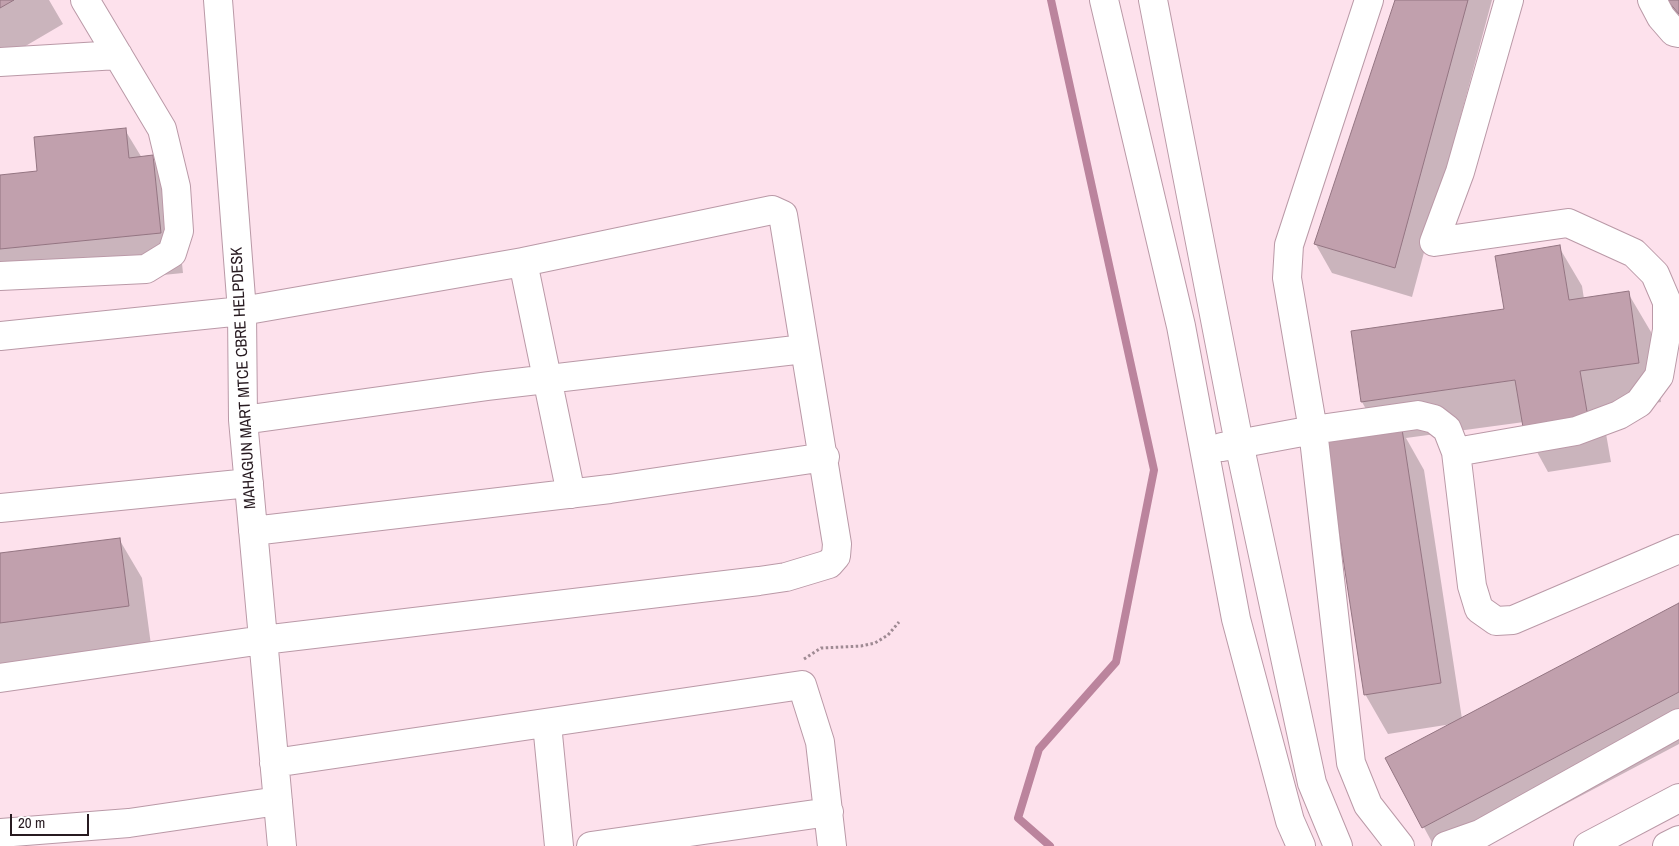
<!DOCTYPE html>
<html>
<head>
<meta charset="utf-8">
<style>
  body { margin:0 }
  #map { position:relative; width:1679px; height:846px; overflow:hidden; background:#fde1ec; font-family:"Archivo Narrow",sans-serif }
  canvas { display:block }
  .scale { position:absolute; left:10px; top:814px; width:79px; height:22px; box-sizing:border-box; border:2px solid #271a20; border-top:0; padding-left:6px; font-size:15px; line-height:18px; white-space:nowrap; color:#271a20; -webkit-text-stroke:4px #fff; paint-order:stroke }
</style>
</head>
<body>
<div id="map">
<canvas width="1679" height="846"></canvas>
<div class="scale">20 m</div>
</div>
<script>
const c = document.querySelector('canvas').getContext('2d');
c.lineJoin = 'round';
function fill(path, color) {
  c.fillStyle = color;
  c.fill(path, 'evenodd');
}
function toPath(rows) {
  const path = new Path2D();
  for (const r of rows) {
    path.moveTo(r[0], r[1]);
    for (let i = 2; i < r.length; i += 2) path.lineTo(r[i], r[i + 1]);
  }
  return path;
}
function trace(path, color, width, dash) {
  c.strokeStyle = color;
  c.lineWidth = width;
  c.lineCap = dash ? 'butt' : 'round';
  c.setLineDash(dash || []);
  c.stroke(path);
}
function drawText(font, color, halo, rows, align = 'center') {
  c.font = font + ' "Archivo Narrow",sans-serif';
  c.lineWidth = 4;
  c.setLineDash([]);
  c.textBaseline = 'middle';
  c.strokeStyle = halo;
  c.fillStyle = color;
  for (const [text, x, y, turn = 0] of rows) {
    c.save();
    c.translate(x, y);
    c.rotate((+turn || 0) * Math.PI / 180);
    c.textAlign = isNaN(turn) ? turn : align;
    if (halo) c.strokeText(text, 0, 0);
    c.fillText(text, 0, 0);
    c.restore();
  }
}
const shadow = toPath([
  [0,0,49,0,63,24,0,61],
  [1396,0,1492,0,1412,297,1332,273,1315,243],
  [1661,0,1679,0,1679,25],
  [125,130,142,158,152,157,175,196,183,273,23,289,0,288,0,176,39,172],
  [1559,247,1582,286,1584,299,1628,293,1651,332,1661,402,1602,411,1611,462,1548,472,1526,432,1524,422,1406,438,1424,470,1462,719,1679,604,1679,744,1486,846,1434,846,1387,759,1452,724,1388,734,1365,694,1380,434,1362,402,1352,332,1505,310],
  [119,539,142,578,151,645,0,665,0,555]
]);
const stream = toPath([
  [1050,846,1018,818,1039,749,1116,662,1154,470,1051,0]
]);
const building = toPath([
  [0,0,14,0,0,8,0,0],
  [1395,0,1468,0,1395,268,1314,244,1395,0],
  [1667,0,1679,0,1679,14,1667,0],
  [126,128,129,158,153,155,161,233,0,249,0,175,37,171,34,137,126,128],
  [1560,245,1569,300,1629,291,1639,363,1580,371,1589,423,1524,433,1515,380,1361,402,1351,331,1504,309,1495,256,1560,245],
  [1402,429,1441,683,1364,695,1325,441,1402,429],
  [120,538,129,606,0,623,0,553,120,538],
  [1679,603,1679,692,1422,828,1385,758,1679,603]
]);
const path = toPath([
  [804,659,821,648,861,646,875,643,888,635,899,622]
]);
const minor = toPath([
  [218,0,242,311,243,420,282,846],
  [1104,0,1181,326,1236,619,1290,821,1301,846],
  [1153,0,1239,443,1312,783,1338,846],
  [1369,0,1289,245,1287,278,1313,430,1351,763,1368,805,1400,846],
  [1652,0,1661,17,1674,32,1679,33],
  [0,62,118,55],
  [0,276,146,269,172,253,179,231,176,187,162,129,85,0],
  [0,336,242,311,523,262],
  [243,420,488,386,804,349],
  [1222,447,1313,430,1418,415,1434,419,1447,429,1456,452,1472,586,1479,609,1496,621,1513,620,1679,549],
  [1456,452,1576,431,1619,415,1639,403,1659,376,1667,330,1667,302,1655,274,1634,253,1568,223,1434,242,1460,172,1509,0],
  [0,508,249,483],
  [253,531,610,489,825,457],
  [0,678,263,640,759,581,786,577,829,564,836,556,837,544,783,215,772,210,523,262,571,494],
  [547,724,559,846],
  [274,763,802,685,820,742,832,846],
  [0,833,129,823,278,801],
  [591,846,829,812],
  [1446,846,1480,834,1679,723],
  [1588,846,1679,798],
  [1667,846,1679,840]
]);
const streetNames = [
  ["MAHAGUN MART MTCE CBRE HELPDESK",244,378,-93]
];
fill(shadow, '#0003');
trace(stream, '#bb849d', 8);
fill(building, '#c1a0ad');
trace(building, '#947582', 1);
trace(minor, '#ba99a7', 30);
trace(path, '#9f8a93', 3, [2.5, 2.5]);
trace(minor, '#fff', 28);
drawText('16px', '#271a20', '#fff', streetNames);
</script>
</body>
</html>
